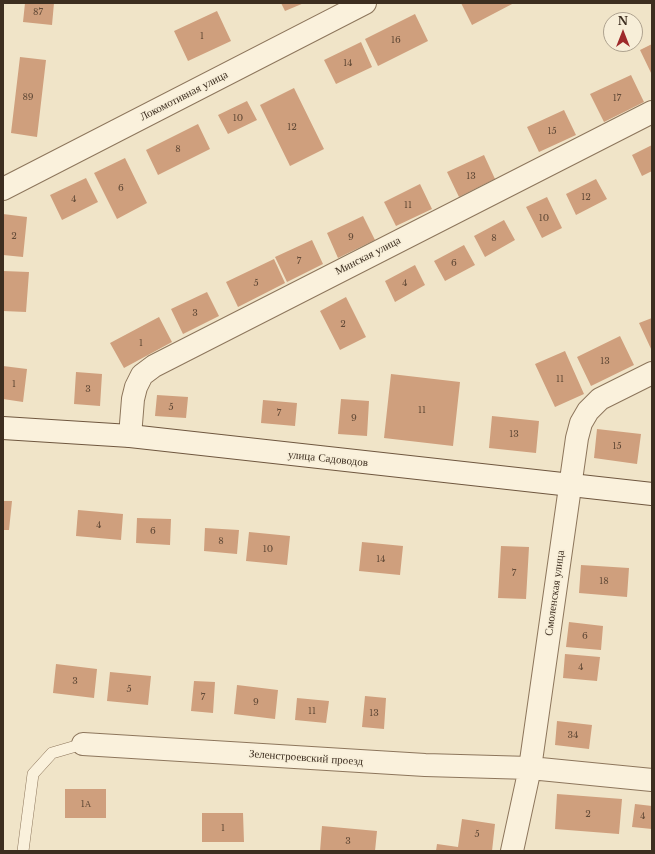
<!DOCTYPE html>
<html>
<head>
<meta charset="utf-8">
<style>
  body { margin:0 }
  #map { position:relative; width:655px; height:854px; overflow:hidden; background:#f0e4c8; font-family:"Libre Baskerville",serif }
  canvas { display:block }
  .frame { position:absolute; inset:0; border:4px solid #3d2e20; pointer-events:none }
  .north { position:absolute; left:603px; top:12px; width:40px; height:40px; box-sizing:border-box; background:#f7eed8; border:1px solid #ada18e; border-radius:50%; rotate:0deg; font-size:11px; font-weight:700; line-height:16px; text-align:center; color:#3d2e20 }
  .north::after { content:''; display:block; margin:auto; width:14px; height:18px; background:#9e2a2b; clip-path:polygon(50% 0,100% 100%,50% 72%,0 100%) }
</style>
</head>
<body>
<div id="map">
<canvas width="655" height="854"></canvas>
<div class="frame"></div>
<div class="north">N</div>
</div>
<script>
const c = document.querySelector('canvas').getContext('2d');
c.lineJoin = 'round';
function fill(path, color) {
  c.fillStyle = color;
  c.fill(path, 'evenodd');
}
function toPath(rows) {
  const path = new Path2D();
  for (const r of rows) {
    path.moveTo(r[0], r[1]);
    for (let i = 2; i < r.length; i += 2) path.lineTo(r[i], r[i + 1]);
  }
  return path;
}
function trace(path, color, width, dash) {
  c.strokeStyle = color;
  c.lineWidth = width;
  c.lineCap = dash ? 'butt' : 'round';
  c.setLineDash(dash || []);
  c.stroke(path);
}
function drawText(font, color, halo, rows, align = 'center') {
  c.font = font + ' "Libre Baskerville",serif';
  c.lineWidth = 3;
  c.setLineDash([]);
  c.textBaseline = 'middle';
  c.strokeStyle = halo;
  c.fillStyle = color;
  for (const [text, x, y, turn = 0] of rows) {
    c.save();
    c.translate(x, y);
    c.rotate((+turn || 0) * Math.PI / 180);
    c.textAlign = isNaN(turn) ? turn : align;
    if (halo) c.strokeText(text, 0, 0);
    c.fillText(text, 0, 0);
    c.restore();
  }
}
const building = toPath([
  [25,3,54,3,52,25,23,22],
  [281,3,304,3,285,11],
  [461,3,514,3,472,25],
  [217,11,231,41,188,61,174,31],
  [415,14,428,41,378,66,365,39],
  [361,42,372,67,336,84,324,60],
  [652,44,652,75,640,50],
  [20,57,46,60,37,137,11,133],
  [631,75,644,102,604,122,590,94],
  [294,88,324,149,290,166,260,105],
  [247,101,257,120,228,134,218,115],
  [564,110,576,135,539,152,527,127],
  [198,124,210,149,158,175,146,150],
  [652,145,652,171,642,176,632,155],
  [484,155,495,179,459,197,447,172],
  [125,158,147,203,117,219,94,173],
  [86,178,98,202,62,220,50,195],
  [596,179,607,199,576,215,566,194],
  [420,184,432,209,396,226,384,202],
  [547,197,562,228,542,238,526,207],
  [3,214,27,217,23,257,3,255],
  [363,216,375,240,338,258,327,233],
  [504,220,515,240,485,257,474,236],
  [312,240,323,264,287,282,275,257],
  [464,245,475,265,445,281,434,261],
  [274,259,285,283,238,307,226,282],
  [415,265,425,285,395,302,385,281],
  [3,271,29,272,26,312,3,311],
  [207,292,219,316,183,334,171,309],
  [346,297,366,337,340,350,320,311],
  [159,317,172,342,124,368,110,343],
  [652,318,652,351,639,323],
  [620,336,634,365,591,386,577,357],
  [565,351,584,394,555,407,535,364],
  [3,366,27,369,23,402,3,399],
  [76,372,102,374,100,406,74,404],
  [391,374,460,382,453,446,384,438],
  [157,395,188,397,186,418,155,416],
  [341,399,369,401,367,436,338,434],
  [263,400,297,403,295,426,261,423],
  [492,416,539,421,536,453,489,448],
  [597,429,641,434,637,464,594,458],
  [3,501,12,501,9,530,3,530],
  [78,510,123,514,121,540,76,536],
  [137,518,171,519,170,545,136,543],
  [205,528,239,530,237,554,204,551],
  [249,532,290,536,287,565,246,561],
  [362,542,403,546,400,575,359,571],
  [501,546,529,547,526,599,498,598],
  [581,565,629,568,627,597,579,593],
  [569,622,603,626,601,650,566,647],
  [565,654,600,657,597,681,563,678],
  [56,664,97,669,94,698,53,693],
  [110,672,151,676,148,705,107,701],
  [194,681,215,682,213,713,191,711],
  [237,685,278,690,275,719,234,714],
  [365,696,386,698,384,729,362,727],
  [297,698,329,701,326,723,295,720],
  [557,721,592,725,589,749,555,745],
  [65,789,106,789,106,818,65,818],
  [557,794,622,799,619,834,555,829],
  [635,804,652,806,652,829,632,827],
  [202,813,243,813,244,842,202,842],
  [462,819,495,824,492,851,436,851,437,844,458,847],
  [322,826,377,831,375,851,320,851]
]);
const service = toPath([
  [23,851,33,774,52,753,83,744]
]);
const minor = toPath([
  [3,189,365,3],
  [130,436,133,399,136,387,142,375,154,366,652,112],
  [83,744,425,765,530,768,652,780],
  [512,851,530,768,577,438,581,423,588,411,600,399,652,373]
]);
const secondary = toPath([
  [3,428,130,436,652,494]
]);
const numberNames = [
  ["87",38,12],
  ["1",202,36],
  ["16",396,40],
  ["14",348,63],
  ["89",28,97],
  ["17",617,98],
  ["10",238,118],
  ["12",292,127],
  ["15",552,131],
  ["8",178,149],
  ["13",471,176],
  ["6",121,188],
  ["12",586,197],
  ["4",74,199],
  ["11",408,205],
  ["10",544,218],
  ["2",14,236],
  ["9",351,237],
  ["8",494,238],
  ["7",299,261],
  ["6",454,263],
  ["5",256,283],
  ["4",405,283],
  ["3",195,313],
  ["2",343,324],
  ["1",141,343],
  ["13",605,361],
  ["11",560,379],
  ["1",14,384],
  ["3",88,389],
  ["5",171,407],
  ["11",422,410],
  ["7",279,413],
  ["9",354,418],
  ["13",514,434],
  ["15",617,446],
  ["4",99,525],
  ["6",153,531],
  ["8",221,541],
  ["10",268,549],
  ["14",381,559],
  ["7",514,573],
  ["18",604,581],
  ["6",585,636],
  ["4",581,667],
  ["3",75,681],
  ["5",129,689],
  ["7",203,697],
  ["9",256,702],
  ["11",312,711],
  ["13",374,713],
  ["34",573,735],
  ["1А",86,804],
  ["2",588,814],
  ["4",643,816],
  ["1",223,828],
  ["5",477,834],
  ["3",348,841]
];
const streetNames = [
  ["Локомотивная улица",184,96,-27],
  ["Минская улица",368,256,-27],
  ["улица Садоводов",328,459,6],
  ["Смоленская улица",555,593,-82],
  ["Зеленстроевский проезд",306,758,4]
];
fill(building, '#cf9f7d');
trace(service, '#8d765c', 12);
trace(minor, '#8d765c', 24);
trace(secondary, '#6f573f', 24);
trace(service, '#faf1dc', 11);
trace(minor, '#faf1dc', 22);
trace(secondary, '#faf1dc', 22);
drawText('9px', '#624a37', null, numberNames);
drawText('11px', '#3d2e20', '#f7eed8', streetNames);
</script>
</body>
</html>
